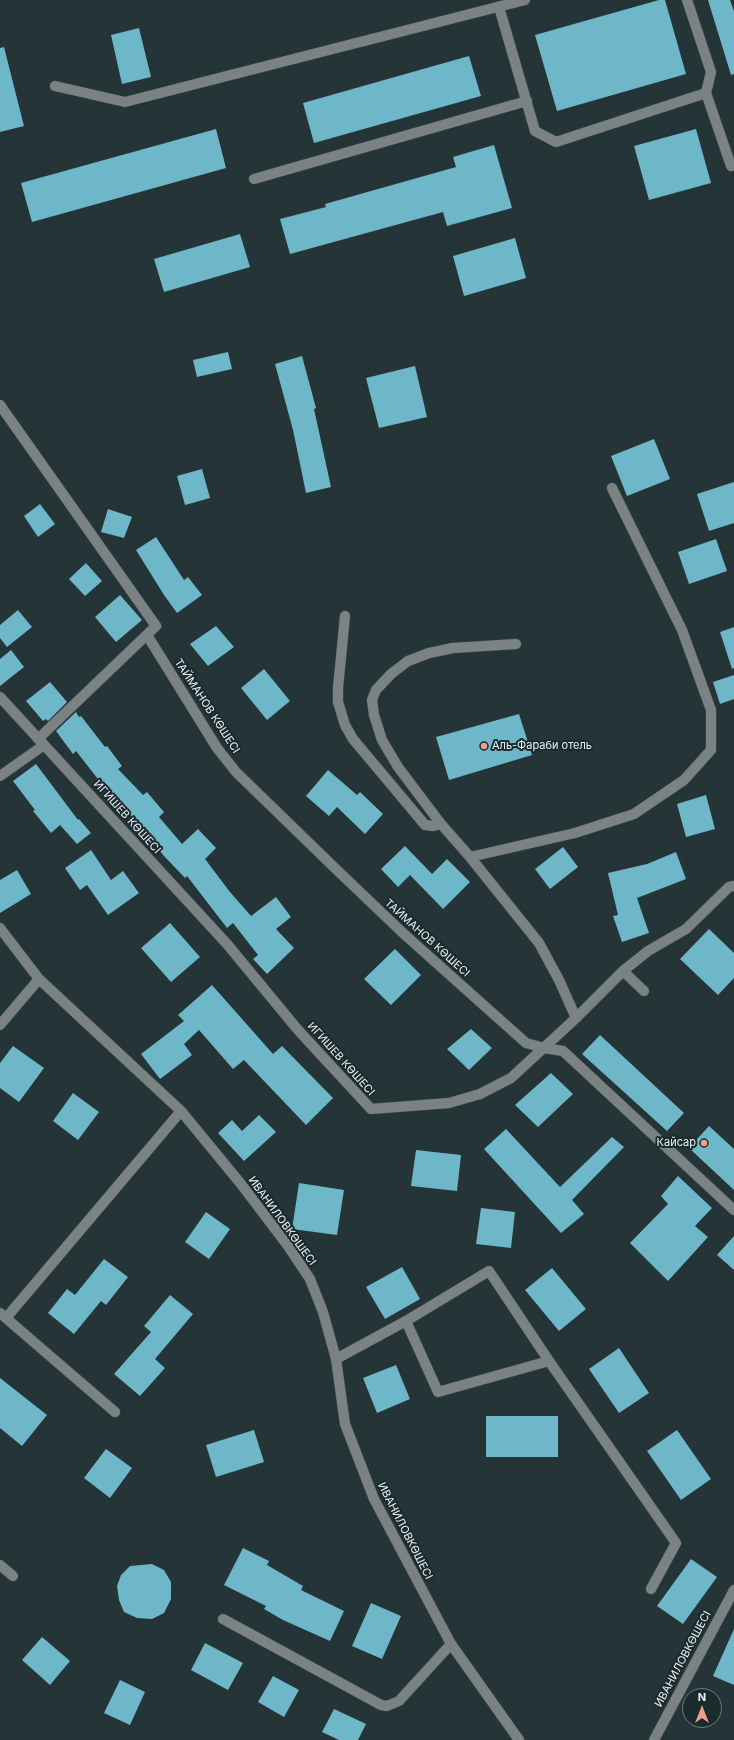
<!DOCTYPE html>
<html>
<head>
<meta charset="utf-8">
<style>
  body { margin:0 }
  #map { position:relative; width:734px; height:1740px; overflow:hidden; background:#253437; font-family:Inter,sans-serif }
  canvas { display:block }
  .north { position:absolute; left:682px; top:1688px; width:40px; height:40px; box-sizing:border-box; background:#1b2a2d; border:1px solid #6d7a7d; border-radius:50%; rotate:0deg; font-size:11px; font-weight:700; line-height:16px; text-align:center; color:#e9f2f5 }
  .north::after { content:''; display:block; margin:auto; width:14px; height:18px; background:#f49e89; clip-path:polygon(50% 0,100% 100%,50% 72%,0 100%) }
</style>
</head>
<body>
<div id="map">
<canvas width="734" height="1740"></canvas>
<div class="north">N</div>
</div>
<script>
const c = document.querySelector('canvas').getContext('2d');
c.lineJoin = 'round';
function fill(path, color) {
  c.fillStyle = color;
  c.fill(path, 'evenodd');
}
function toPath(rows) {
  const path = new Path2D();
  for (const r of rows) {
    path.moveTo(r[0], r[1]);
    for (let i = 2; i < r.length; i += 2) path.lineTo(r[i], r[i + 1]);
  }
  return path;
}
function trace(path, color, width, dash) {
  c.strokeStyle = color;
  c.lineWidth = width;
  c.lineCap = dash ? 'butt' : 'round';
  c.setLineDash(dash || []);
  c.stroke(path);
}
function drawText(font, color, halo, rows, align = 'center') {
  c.font = font + ' Inter,sans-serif';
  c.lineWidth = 4;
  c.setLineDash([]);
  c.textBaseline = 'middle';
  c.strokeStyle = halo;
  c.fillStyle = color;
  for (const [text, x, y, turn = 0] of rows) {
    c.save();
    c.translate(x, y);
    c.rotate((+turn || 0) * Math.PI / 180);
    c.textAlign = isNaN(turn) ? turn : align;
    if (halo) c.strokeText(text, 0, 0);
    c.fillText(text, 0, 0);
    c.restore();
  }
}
const building = toPath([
  [659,0,665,0,686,74,557,111,535,35],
  [708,0,730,0,734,11,734,74,731,75],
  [139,28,151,77,122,84,111,35],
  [4,47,24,126,0,132,0,48],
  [469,56,481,96,314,143,303,103],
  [216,129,226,168,32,222,21,183],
  [696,129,711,183,649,200,634,146],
  [494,145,512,208,447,226,443,212,290,254,280,219,326,207,325,204,456,167,453,157],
  [240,234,250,267,164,292,154,259],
  [515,238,526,278,464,296,453,256],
  [228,352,232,369,197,377,193,360],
  [302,356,316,408,314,409,331,487,306,493,293,430,275,364],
  [415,366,427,417,379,428,366,378],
  [654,439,670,479,627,496,611,456],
  [202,469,210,498,185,505,177,476],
  [734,482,734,523,709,531,697,494],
  [40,504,55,524,38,537,24,516],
  [108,509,132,517,124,538,101,532],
  [156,537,184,580,188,577,202,595,177,613,164,595,136,550],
  [716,539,727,571,689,584,678,552],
  [86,563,102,581,85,596,69,579],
  [120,595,142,620,116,642,95,617],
  [18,610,32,627,7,647,0,638,0,625],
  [216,626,234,647,208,666,190,644],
  [734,627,734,668,732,669,720,632],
  [11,650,24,667,0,686,0,659],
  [264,669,290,701,267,720,241,688],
  [734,675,734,699,720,704,713,682],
  [50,682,67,702,48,721,46,719,43,721,26,701],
  [76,712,79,717,81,716,105,747,107,746,122,766,118,769,143,795,147,792,164,812,159,817,182,844,198,829,216,848,205,859,230,892,251,916,276,897,291,917,276,929,294,948,267,974,253,959,258,955,233,923,227,928,187,876,185,878,164,856,122,805,120,806,104,789,105,788,76,751,73,754,56,731],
  [519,714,532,755,449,780,436,737],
  [36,764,78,820,79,819,91,833,77,844,60,825,51,833,33,811,35,810,13,781],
  [328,770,357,795,360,792,383,814,365,834,337,807,329,816,306,796],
  [706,795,715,829,686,837,677,804],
  [405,846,432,874,447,859,470,882,443,909,410,875,398,887,381,869],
  [563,847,578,867,550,889,535,869],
  [91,850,111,880,123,871,139,893,108,915,87,885,80,890,65,868],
  [676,852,686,879,637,898,649,933,622,942,613,916,618,915,608,873,647,864],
  [17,870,31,894,0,913,0,880],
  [170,923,200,957,171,982,141,948],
  [709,929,734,953,734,978,718,995,680,959],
  [395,949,421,975,391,1005,364,979],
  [212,985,273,1054,282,1046,333,1098,306,1125,244,1060,233,1069,199,1030,184,1044,192,1055,160,1079,141,1054,184,1021,178,1015],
  [471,1029,492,1048,469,1070,447,1049],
  [600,1035,684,1113,667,1131,582,1054],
  [13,1046,44,1068,19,1102,0,1088,0,1063],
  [551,1073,573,1094,538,1127,515,1105],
  [73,1093,99,1112,78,1140,53,1121],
  [259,1115,276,1132,244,1161,218,1133,232,1120,242,1131],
  [709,1126,734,1149,734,1190,689,1148],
  [506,1129,560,1187,612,1137,624,1147,572,1200,584,1214,561,1233,484,1149],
  [416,1150,461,1155,457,1191,411,1186],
  [678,1176,712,1208,695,1226,708,1237,668,1281,630,1243,668,1204,661,1196],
  [299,1183,344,1190,337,1235,292,1229],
  [481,1208,515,1212,511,1248,476,1244],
  [206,1212,230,1229,209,1259,185,1242],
  [734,1236,734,1270,717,1255],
  [104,1259,128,1277,106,1305,101,1301,74,1334,48,1313,67,1289,75,1295],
  [402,1267,420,1299,385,1319,366,1287],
  [552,1268,586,1309,559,1331,525,1290],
  [170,1295,193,1314,155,1359,165,1368,140,1396,114,1374,151,1332,144,1326],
  [619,1348,649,1393,619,1413,589,1369],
  [396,1365,410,1399,377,1413,363,1378],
  [0,1378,47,1415,22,1446,0,1428],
  [486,1416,558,1416,558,1457,486,1457],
  [254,1430,264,1462,216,1477,206,1445],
  [677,1430,711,1479,681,1500,647,1451],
  [106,1449,132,1468,110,1498,84,1478],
  [243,1548,269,1561,267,1565,303,1586,301,1590,344,1611,330,1641,283,1620,264,1609,266,1606,224,1585],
  [691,1559,717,1577,683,1624,657,1606],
  [152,1564,164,1570,171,1582,171,1599,164,1613,152,1619,137,1618,124,1612,119,1600,117,1586,121,1575,130,1566],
  [371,1603,401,1616,382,1659,352,1646],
  [734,1629,734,1685,713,1676],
  [42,1637,70,1661,50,1685,22,1660],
  [205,1643,243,1663,228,1690,191,1670],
  [273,1676,299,1690,284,1717,258,1702],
  [120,1680,145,1692,130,1725,104,1713],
  [334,1709,366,1724,358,1740,339,1740,322,1732]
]);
const minor = toPath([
  [499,7,535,131,556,142,706,93,711,72,687,0],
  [55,86,125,102,525,0],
  [706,93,731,166],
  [254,179,527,101],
  [0,405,156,626,38,739],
  [345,616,338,688,338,702,345,725,353,739,425,825,433,826,441,824],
  [147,635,217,748,236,772,339,872,404,934,526,1043,544,1048,563,1051,734,1210],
  [516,644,453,648,429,653,408,661,391,674,376,690,372,700,374,715,382,740,398,767,441,824,470,857,539,943,559,980,576,1018],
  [0,697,227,944,298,1030,371,1109,449,1103,480,1094,511,1078,576,1018,623,971,648,951,686,929,729,887,734,886],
  [0,776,44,745],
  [470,857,575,833,634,814,684,780,711,750,711,710,682,630,612,488],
  [0,928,39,979,181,1111,241,1184,288,1246,310,1279,323,1312,336,1359,345,1424,374,1499,451,1644,519,1740],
  [623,971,644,991],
  [0,1025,39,979],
  [0,1313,115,1412],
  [6,1318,181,1111],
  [406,1321,438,1392,549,1361],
  [336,1359,406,1321,489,1271,549,1361,676,1543,651,1589],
  [0,1565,13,1576],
  [223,1619,381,1705,387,1706,399,1701,451,1644],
  [654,1740,734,1590]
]);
const markers = [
  [484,746,4,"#f49e89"],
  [704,1143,4,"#f49e89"]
];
const streetNames = [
  ["ТАЙМАНОВ КӨШЕСІ",207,706,57],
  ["ИГИШЕВ КӨШЕСІ",127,817,48],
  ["ТАЙМАНОВ КӨШЕСІ",427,938,42],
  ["ИГИШЕВ КӨШЕСІ",341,1059,48],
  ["ИВАНИЛОВКӨШЕСІ",282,1221,54],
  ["ИВАНИЛОВКӨШЕСІ",405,1531,63],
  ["ИВАНИЛОВКӨШЕСІ",683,1659,-62]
];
const poiNames = [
  ["Аль-Фараби отель",492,746],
  ["Кайсар",696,1143,"right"]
];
fill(building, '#6db7c9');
trace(minor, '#445255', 11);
trace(minor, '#7a8284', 10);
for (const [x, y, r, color] of markers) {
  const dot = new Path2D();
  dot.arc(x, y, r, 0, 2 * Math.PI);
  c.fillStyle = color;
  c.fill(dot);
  trace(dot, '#1b2a2d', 1.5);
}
drawText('11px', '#e9f2f5', '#1b2a2d', streetNames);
drawText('11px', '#e9f2f5', '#1b2a2d', poiNames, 'left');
</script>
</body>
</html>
